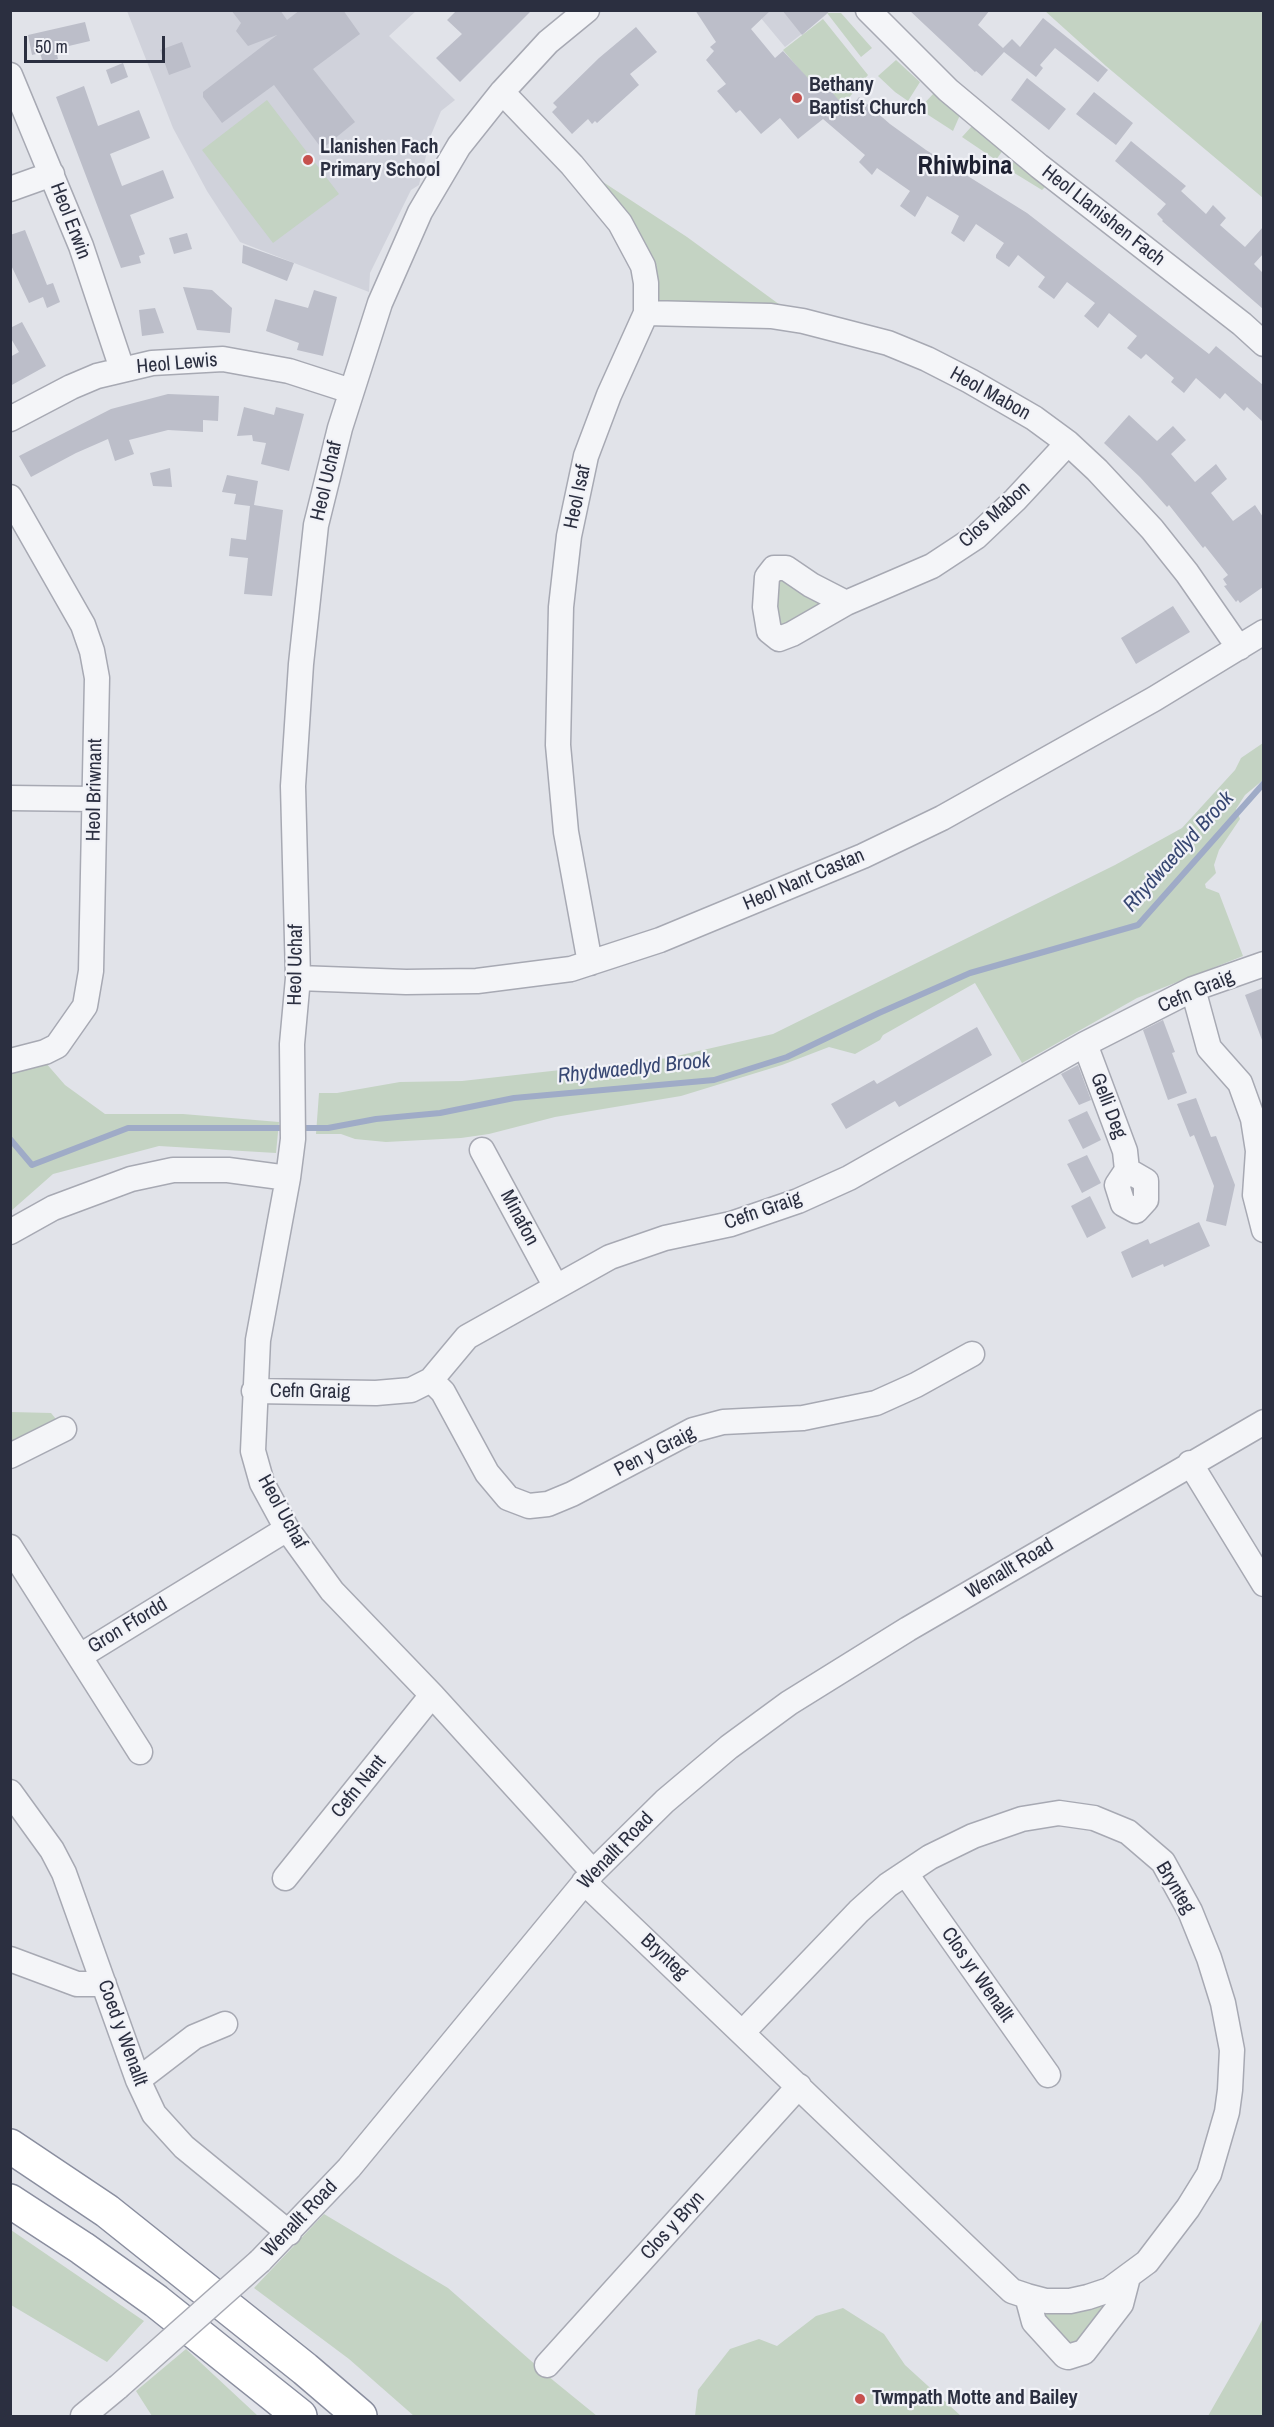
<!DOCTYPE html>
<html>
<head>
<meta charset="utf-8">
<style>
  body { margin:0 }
  #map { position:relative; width:1274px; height:2427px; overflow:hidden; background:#e1e3e9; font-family:"Archivo Narrow",sans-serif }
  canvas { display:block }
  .frame { position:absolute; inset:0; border:12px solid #2b2f40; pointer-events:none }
  .scale { position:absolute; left:24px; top:36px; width:141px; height:27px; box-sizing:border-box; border:3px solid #2b2f40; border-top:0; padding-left:8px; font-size:18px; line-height:21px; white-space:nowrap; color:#2b2f40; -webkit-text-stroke:4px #f1f2f7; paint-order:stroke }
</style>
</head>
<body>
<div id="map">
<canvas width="1274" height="2427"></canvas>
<div class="frame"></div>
<div class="scale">50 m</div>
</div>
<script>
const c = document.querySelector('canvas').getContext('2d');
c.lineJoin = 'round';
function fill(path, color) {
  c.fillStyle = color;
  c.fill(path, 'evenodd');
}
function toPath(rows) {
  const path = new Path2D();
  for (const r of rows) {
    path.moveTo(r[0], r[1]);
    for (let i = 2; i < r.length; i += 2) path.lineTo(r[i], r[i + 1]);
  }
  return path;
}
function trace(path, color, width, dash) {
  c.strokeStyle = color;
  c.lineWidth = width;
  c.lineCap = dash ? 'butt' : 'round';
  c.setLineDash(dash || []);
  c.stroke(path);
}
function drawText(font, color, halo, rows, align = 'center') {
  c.font = font + ' "Archivo Narrow",sans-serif';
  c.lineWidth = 4.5;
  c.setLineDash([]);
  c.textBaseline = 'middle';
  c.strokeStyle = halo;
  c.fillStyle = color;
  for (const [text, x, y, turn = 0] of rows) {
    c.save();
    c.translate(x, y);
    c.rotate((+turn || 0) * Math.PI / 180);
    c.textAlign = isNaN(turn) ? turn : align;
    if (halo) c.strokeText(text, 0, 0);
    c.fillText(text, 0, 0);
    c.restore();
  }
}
const built = toPath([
  [824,10,827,14,785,47,755,11],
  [127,11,416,11,389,36,455,100,441,111,431,135,419,185,411,190,370,273,369,292,240,242,207,191,173,128]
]);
const green = toPath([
  [1045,11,1263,11,1263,198,1106,66],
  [827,13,841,13,872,48,861,57],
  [823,19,868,75,836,113,783,50],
  [896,60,920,82,908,101,895,92,878,76],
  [934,93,960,115,953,131,919,109],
  [267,100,339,194,273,243,202,150],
  [972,126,1003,150,996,160,962,137],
  [1015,160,1042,182,1045,187,1042,190,1011,171,1010,167],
  [574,163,687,237,802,321,647,312,645,277,658,264,647,273],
  [774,568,846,603,779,639],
  [1263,743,1263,780,1245,795,1236,809,1240,819,1219,850,1214,865,1216,873,1205,884,1206,888,1219,893,1243,956,1137,998,1022,1063,975,983,883,1035,880,1040,855,1054,829,1047,782,1065,681,1096,555,1117,489,1134,461,1138,386,1142,355,1139,341,1134,316,1134,319,1093,337,1093,400,1082,462,1081,668,1058,773,1034,1115,865,1182,828,1235,770,1241,758],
  [45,1062,65,1085,105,1114,183,1114,279,1122,276,1153,159,1146,53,1174,11,1211,11,1071],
  [11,1412,51,1413,64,1429,11,1456],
  [324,2214,448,2288,554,2381,597,2416,414,2416,349,2359,254,2288],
  [11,2230,144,2321,107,2362,11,2305],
  [1128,2277,1084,2352,1034,2322,1046,2301],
  [843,2308,884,2334,905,2365,961,2416,695,2416,698,2390,730,2349,759,2339,777,2346,816,2316],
  [1263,2318,1263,2416,1208,2416,1256,2332],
  [186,2349,258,2416,152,2416,136,2391]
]);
const stream = toPath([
  [297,1128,328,1128,376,1119,440,1113,514,1098,714,1080,787,1057,879,1013,970,973,1138,925,1264,783],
  [10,1139,32,1165,128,1128,287,1128]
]);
const building = toPath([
  [231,10,280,10,287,20,300,10,343,10,360,34,313,69,355,122,322,149,274,85,222,123,203,97,203,92,277,35,248,46,236,31,241,23],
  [457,10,532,10,460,82,436,58,462,34,447,20],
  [695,10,771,10,751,29,775,58,783,51,818,89,824,83,848,111,859,97,890,124,926,150,1027,213,1209,354,1216,346,1263,385,1263,422,1247,407,1244,411,1225,393,1220,399,1196,378,1184,393,1171,382,1174,378,1146,354,1141,359,1127,348,1137,336,1109,313,1098,328,1084,316,1095,303,1067,282,1054,299,1038,287,1045,277,1018,255,1009,267,996,258,996,255,1004,243,976,224,964,242,951,233,959,216,927,196,915,217,900,206,910,191,877,168,872,175,859,162,865,155,823,119,798,139,780,118,761,134,740,110,736,113,717,91,726,84,706,60,714,51,710,47,716,42],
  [782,10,831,10,802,35],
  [909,10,990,10,978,25,1003,48,1012,39,1020,47,1043,18,1108,70,1098,82,1055,48,1040,65,1043,68,1036,77,1004,52,982,76,976,71,975,72],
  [85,22,90,41,56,49,58,59,43,63,40,53,32,55,28,35],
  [636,27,657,52,630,74,639,85,597,123,595,121,592,124,588,119,572,134,552,112,557,107,553,103,599,58],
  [182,42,191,67,169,75,160,50],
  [123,63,128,77,111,84,106,70],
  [1027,78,1066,109,1049,130,1011,100],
  [84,86,98,126,139,110,150,138,110,154,122,186,163,170,174,198,130,215,145,254,139,256,141,263,121,268,56,97],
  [1094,92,1133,123,1116,145,1076,114],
  [1131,141,1186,186,1181,191,1206,214,1213,205,1226,218,1220,225,1245,247,1263,227,1263,254,1254,264,1263,273,1263,309,1162,221,1163,220,1157,214,1166,204,1115,161],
  [25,230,47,285,53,283,60,302,47,308,43,297,29,303,10,263,10,235],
  [187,233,192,249,174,254,169,238],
  [243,245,294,263,287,281,242,263],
  [183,287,212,290,232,308,230,333,197,330],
  [314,290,337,297,323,356,297,350,299,343,266,331,275,299,308,308],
  [155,308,164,333,142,336,139,310],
  [22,322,46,366,10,386,10,357,19,352,10,337,10,328],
  [168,394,219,396,218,421,203,420,203,432,168,430,129,440,134,454,115,461,108,439,76,453,31,477,19,456,111,409],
  [244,407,274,415,276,407,304,414,289,471,261,464,266,443,253,441,252,435,237,436],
  [1129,415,1157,441,1173,426,1186,440,1171,454,1195,482,1216,464,1227,479,1211,493,1233,521,1255,505,1263,517,1263,587,1240,603,1238,600,1236,602,1224,586,1227,585,1223,579,1228,575,1205,546,1203,548,1169,505,1167,507,1140,477,1104,443],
  [170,468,172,487,153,486,150,473],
  [227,475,258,481,254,505,283,510,272,596,244,594,248,558,229,556,231,538,246,540,250,506,234,504,236,494,222,492],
  [1173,606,1190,632,1136,664,1121,638],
  [1263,988,1263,1040,1262,1040,1245,995],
  [1163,1020,1175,1052,1172,1053,1187,1093,1168,1100,1143,1030],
  [977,1027,992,1055,899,1107,895,1101,846,1129,831,1104,874,1080,877,1084],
  [1078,1065,1091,1100,1079,1105,1061,1074],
  [1196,1098,1211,1137,1216,1136,1235,1185,1226,1226,1206,1221,1214,1186,1194,1135,1190,1137,1177,1104],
  [1087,1111,1101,1140,1083,1149,1068,1120],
  [1087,1155,1101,1183,1082,1193,1067,1164],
  [1090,1196,1106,1228,1087,1238,1071,1206],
  [1199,1222,1210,1246,1164,1267,1163,1264,1132,1278,1121,1252,1148,1239,1150,1244]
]);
const minor = toPath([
  [587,10,548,42,502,92,459,146,420,212,380,303,340,428,316,525,301,664,293,786,298,978,292,1044,293,1139,288,1178,258,1340,253,1451,262,1483,287,1529,332,1591,432,1695,593,1872],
  [868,10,948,90,1039,166,1242,324,1264,344],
  [10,75,81,246,122,369],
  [502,92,572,165,620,223,643,266,646,283,646,313,609,395,586,456,569,536,561,607,558,745,566,832,590,963],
  [10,189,52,174],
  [646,313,771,316,803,321,888,343,927,359,970,381,1034,418,1068,443,1097,470,1152,529,1187,573,1239,648],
  [10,419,71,387,97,376,152,363,223,359,289,371,351,391],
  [10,497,83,625,92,651,97,678,91,971,85,1006,57,1046,45,1052,10,1061],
  [846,603,811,585,786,568,774,568,767,577,765,607,769,631,779,639,792,634,846,603,932,566,976,537,1015,500,1068,443],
  [10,798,94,799],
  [298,978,406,982,477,981,571,969,660,940,863,856,942,818,1154,699,1264,632],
  [1193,989,1209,1048,1240,1083,1253,1119,1258,1151,1255,1195,1264,1230],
  [1085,1044,1125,1151,1127,1170,1117,1185,1123,1204,1136,1211,1146,1200,1146,1181,1127,1170],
  [482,1150,556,1287],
  [10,1232,53,1208,131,1179,173,1170,228,1170,288,1178],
  [431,1380,443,1392,487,1473,508,1498,529,1506,548,1504,572,1494,693,1430,723,1422,803,1418,876,1403,916,1385,972,1354],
  [254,1391,376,1393,411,1390,431,1380,467,1337,610,1257,665,1238,731,1224,798,1201,849,1178,1085,1044,1193,989,1264,964],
  [10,1456,64,1429],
  [1190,1463,1264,1584],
  [10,1547,140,1752],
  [80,1656,287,1529],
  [10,1792,52,1850,64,1873,138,2080,154,2114,184,2147,289,2233],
  [906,1874,1048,2075],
  [285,1878,432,1695],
  [584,1882,1012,2291,1027,2296,1046,2301,1070,2301,1088,2297,1109,2290,1147,2262,1188,2208,1209,2174,1227,2112,1230,2090,1232,2050,1223,2003,1209,1958,1190,1911,1163,1862,1128,1832,1094,1818,1059,1813,1022,1819,973,1836,930,1857,888,1885,859,1911,743,2032],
  [10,1959,77,1984,104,1984],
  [138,2080,194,2037,225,2024],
  [260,2261,349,2168,593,1872,665,1801,729,1747,789,1703,908,1629,1264,1422],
  [1027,2296,1034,2322,1065,2356,1068,2357,1084,2352,1121,2304,1128,2277],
  [547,2365,799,2086],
  [83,2416,118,2387]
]);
const highway = toPath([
  [10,2146,107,2211,305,2369,360,2416],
  [10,2201,82,2248,156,2301,300,2416]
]);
const minorBridge = toPath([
  [118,2387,260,2261]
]);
const markers = [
  [797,98,6,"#c6514e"],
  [308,160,6,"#c6514e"],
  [860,2399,6,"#c6514e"]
];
const poiNames = [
  ["Bethany",809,86],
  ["Baptist Church",809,109],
  ["Llanishen Fach",320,148],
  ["Primary School",320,171],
  ["Twmpath Motte and Bailey",872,2399]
];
const streetNames = [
  ["Heol Llanishen Fach",1103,216,38],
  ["Heol Erwin",70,221,69],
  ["Heol Lewis",177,364,-5],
  ["Heol Mabon",990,394,29],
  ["Heol Uchaf",327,481,-77],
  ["Heol Isaf",578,497,-78],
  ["Clos Mabon",995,515,-42],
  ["Heol Briwnant",95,790,-89],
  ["Heol Nant Castan",804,880,-23],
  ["Heol Uchaf",296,965,-89],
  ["Cefn Graig",1196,992,-23],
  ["Gelli Deg",1108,1106,69],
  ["Cefn Graig",763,1211,-19],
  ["Minafon",519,1218,62],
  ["Cefn Graig",310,1392,1],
  ["Pen y Graig",655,1452,-27],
  ["Heol Uchaf",282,1512,61],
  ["Wenallt Road",1010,1569,-31],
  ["Gron Ffordd",128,1626,-31],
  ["Cefn Nant",359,1787,-51],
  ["Wenallt Road",616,1851,-46],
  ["Brynteg",1175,1888,59],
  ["Brynteg",664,1957,43],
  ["Clos yr Wenallt",977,1975,55],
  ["Coed y Wenallt",122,2033,70],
  ["Wenallt Road",300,2219,-46],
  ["Clos y Bryn",673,2226,-48]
];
const waterNames = [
  ["Rhydwaedlyd Brook",1179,852,-48],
  ["Rhydwaedlyd Brook",634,1069,-6]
];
const districtNames = [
  ["Rhiwbina",965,167]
];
fill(built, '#d0d2db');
fill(green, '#c4d3c3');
trace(stream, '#9fabc7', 6);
fill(building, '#bcbec9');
trace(minor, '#a7a9b3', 27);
trace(highway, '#8a8e9f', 36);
trace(minor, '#f4f5f8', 24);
trace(highway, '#fff', 33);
trace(minorBridge, '#a7a9b3', 27, []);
trace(minorBridge, '#f4f5f8', 24);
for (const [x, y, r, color] of markers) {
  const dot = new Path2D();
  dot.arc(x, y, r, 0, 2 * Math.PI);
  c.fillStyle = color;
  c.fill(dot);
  trace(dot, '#f1f2f7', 2);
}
drawText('bold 20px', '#2b2f40', '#f1f2f7', poiNames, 'left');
drawText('20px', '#2b2f40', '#f1f2f7', streetNames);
drawText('italic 21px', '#374772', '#f1f2f7', waterNames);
drawText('bold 26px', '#1d2031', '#f1f2f7', districtNames);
</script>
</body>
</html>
